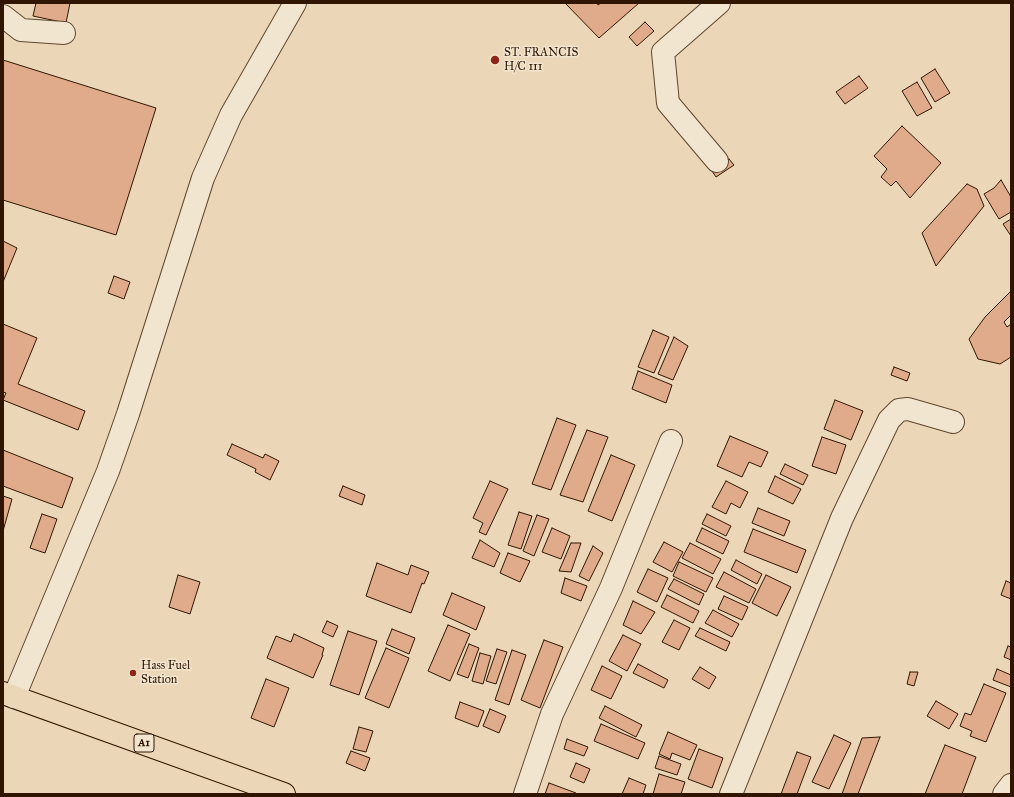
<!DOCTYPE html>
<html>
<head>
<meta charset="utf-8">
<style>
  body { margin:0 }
  #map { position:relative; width:1014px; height:797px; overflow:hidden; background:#ebd7b7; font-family:"IM FELL Great Primer",serif }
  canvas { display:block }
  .frame { position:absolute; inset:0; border:4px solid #301601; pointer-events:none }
</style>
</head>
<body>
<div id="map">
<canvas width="1014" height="797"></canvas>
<div class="frame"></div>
</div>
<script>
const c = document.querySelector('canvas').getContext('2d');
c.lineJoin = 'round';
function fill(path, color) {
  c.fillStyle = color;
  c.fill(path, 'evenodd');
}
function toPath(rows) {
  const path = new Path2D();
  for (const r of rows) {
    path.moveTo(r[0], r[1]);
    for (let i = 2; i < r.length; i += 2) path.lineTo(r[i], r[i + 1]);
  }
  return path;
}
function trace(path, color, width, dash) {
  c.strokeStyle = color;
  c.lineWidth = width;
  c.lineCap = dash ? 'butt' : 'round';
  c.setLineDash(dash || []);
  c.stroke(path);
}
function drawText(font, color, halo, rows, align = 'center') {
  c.font = font + ' "IM FELL Great Primer",serif';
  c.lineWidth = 3;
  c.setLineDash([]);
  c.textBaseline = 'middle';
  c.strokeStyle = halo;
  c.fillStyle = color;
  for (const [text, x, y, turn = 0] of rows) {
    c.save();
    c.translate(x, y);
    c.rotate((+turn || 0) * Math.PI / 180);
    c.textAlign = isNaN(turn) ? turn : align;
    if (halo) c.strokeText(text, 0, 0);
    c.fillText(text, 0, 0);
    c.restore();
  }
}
const building = toPath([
  [36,3,70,3,66,23,33,16,36,3],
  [565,3,597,3,598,5,601,3,639,3,599,38,565,3],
  [645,22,654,31,637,46,629,37,645,22],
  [3,60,156,108,116,235,3,200,3,60],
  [935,69,950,93,935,102,921,78,935,69],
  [859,76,868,88,845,104,836,92,859,76],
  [917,82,932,108,917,116,902,91,917,82],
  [902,126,941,163,910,198,896,181,891,186,881,177,887,169,874,156,902,126],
  [729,159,734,165,716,177,712,171,729,159],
  [1001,180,1011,197,1011,212,999,219,984,194,994,188,1001,180],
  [967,184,977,189,984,206,936,266,922,233,967,184],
  [1011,219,1011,236,1003,224,1011,219],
  [3,241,17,248,3,282,3,241],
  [114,276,130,282,124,299,108,293,114,276],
  [1011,291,1011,315,1004,322,1007,327,1011,324,1011,357,1000,364,978,359,969,339,985,317,1011,291],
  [3,324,37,338,18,384,85,411,78,430,3,400,6,393,3,392,3,324],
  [653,330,669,337,654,373,638,367,653,330],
  [674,337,688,346,673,380,658,374,674,337],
  [894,367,910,373,907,381,891,375,894,367],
  [638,371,672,385,666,403,632,389,638,371],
  [835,400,863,411,851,440,824,429,835,400],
  [557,418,576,425,551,490,532,484,557,418],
  [587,430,608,437,583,502,560,495,587,430],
  [730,436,768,452,761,467,749,462,742,477,717,466,730,436],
  [822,437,846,445,836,474,812,466,822,437],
  [232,444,263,458,265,454,279,461,270,480,255,472,256,469,227,455,232,444],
  [3,450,73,478,62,508,3,486,3,450],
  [611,455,635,465,612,521,588,511,611,455],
  [785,464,808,475,803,485,780,474,785,464],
  [775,476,801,489,793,504,768,492,775,476],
  [490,481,508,489,486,535,479,532,483,523,473,518,490,481],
  [726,481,748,492,740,508,731,503,726,514,712,507,726,481],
  [343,486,365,495,362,505,339,496,343,486],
  [3,496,12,499,3,531,3,496],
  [758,508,790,521,784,536,752,523,758,508],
  [519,512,532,516,521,549,508,545,519,512],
  [42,514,57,519,45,553,30,548,42,514],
  [707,514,731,526,726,536,702,524,707,514],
  [537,515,549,519,534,556,523,551,537,515],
  [552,528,570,536,561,559,542,552,552,528],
  [702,528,729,541,723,554,696,541,702,528],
  [753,529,806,550,797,573,744,552,753,529],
  [480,540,500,553,494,567,472,558,480,540],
  [664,542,683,552,672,572,653,562,664,542],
  [571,543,581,543,571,572,559,571,571,543],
  [690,543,721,559,713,574,682,558,690,543],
  [593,546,603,553,589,581,579,576,593,546],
  [508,553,530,561,520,582,500,573,508,553],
  [736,560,762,574,757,584,731,570,736,560],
  [679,562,713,578,706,592,673,576,679,562],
  [377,563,408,575,411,565,429,572,424,584,422,583,411,613,366,596,377,563],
  [648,569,668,578,657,602,637,592,648,569],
  [724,572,756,589,749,603,716,587,724,572],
  [178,575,200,582,190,614,169,607,178,575],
  [766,575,791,587,777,616,752,603,766,575],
  [565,578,587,586,581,601,561,593,565,578],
  [674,579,704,594,699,605,668,589,674,579],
  [1006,581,1011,583,1011,599,1001,595,1006,581],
  [452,593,485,607,476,630,443,615,452,593],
  [667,595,699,611,693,623,661,607,667,595],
  [724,596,748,607,742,620,718,609,724,596],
  [633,601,655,612,641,634,623,625,633,601],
  [713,610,739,624,732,637,705,623,713,610],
  [674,620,690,628,679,650,662,642,674,620],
  [327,621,338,626,333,637,322,632,327,621],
  [448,625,470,634,450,681,428,671,448,625],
  [700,628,730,642,726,651,695,636,700,628],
  [392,629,415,638,409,654,386,644,392,629],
  [348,631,377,641,359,695,330,685,348,631],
  [294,634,324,648,322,655,323,655,313,678,267,658,276,636,291,642,294,634],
  [623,635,641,644,627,671,609,661,623,635],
  [544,640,563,647,540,708,521,700,544,640],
  [469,644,479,648,468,678,457,674,469,644],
  [1008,646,1011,647,1011,660,1004,657,1008,646],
  [386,648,409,658,389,708,365,698,386,648],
  [497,649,507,652,496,684,486,681,497,649],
  [512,650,526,655,509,705,495,700,512,650],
  [480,653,491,656,483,684,472,681,480,653],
  [638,664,668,680,664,688,633,673,638,664],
  [602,666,622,676,611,699,591,690,602,666],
  [700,667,716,677,709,689,692,679,700,667],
  [997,669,1011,675,1011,687,993,680,997,669],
  [910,672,918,672,914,686,907,684,910,672],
  [266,679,289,688,274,727,251,718,266,679],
  [984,684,1006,693,986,742,970,736,972,731,960,726,965,713,971,715,984,684],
  [936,701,958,714,949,729,927,716,936,701],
  [460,702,484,711,478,727,455,718,460,702],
  [605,706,642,725,636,737,599,718,605,706],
  [490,709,506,716,499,733,483,726,490,709],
  [601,724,645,743,638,759,594,741,601,724],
  [359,727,373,731,366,752,353,749,359,727],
  [668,732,697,745,690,760,672,753,670,759,659,754,668,732],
  [834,735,851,743,829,789,812,782,834,735],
  [880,737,858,794,842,794,862,738,880,737],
  [567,739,588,747,584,756,564,749,567,739],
  [945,745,976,757,962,794,925,794,945,745],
  [699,749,723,758,712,788,688,779,699,749],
  [351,751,370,758,365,771,346,763,351,751],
  [797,752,811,757,797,794,781,794,797,752],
  [659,756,681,764,677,775,655,768,659,756],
  [576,763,590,769,584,783,570,777,576,763],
  [659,774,685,782,681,794,653,794,659,774],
  [629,778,646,785,643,794,622,794,629,778],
  [549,783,576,793,576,794,545,794,549,783]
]);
const minor = toPath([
  [3,16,21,30,64,33],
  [717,161,668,103,663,52,719,3],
  [14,697,108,471,128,414,203,178,231,115,295,3],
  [525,794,552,714,611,588,671,441],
  [731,794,842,518,889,420,899,410,908,409,953,422],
  [1004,794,1011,785]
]);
const highway = toPath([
  [3,693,284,794]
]);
const markers = [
  [495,60,5,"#8f2418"],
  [133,673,4,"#8f2418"]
];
const shields = [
  [144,743,20]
];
const shieldNames = [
  ["A1",144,743]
];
const poiNames = [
  ["ST. FRANCIS",504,53],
  ["H/C 111",504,67],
  ["Hass Fuel",141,666],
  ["Station",141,680]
];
fill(building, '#e0ab8b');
trace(building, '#301601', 1);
trace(minor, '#5f462e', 24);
trace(highway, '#301601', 24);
trace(minor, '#f2e5d0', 22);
trace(highway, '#ebd7b7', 22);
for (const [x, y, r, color] of markers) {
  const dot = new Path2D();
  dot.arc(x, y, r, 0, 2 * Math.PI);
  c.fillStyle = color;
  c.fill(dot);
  trace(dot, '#f2e5d0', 1.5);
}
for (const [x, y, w] of shields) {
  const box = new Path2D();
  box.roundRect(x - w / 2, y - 9, w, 18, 3);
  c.fillStyle = '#f2e5d0';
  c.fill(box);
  trace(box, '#301601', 1);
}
drawText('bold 11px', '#301601', null, shieldNames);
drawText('12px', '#301601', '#f2e5d0', poiNames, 'left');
</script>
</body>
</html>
